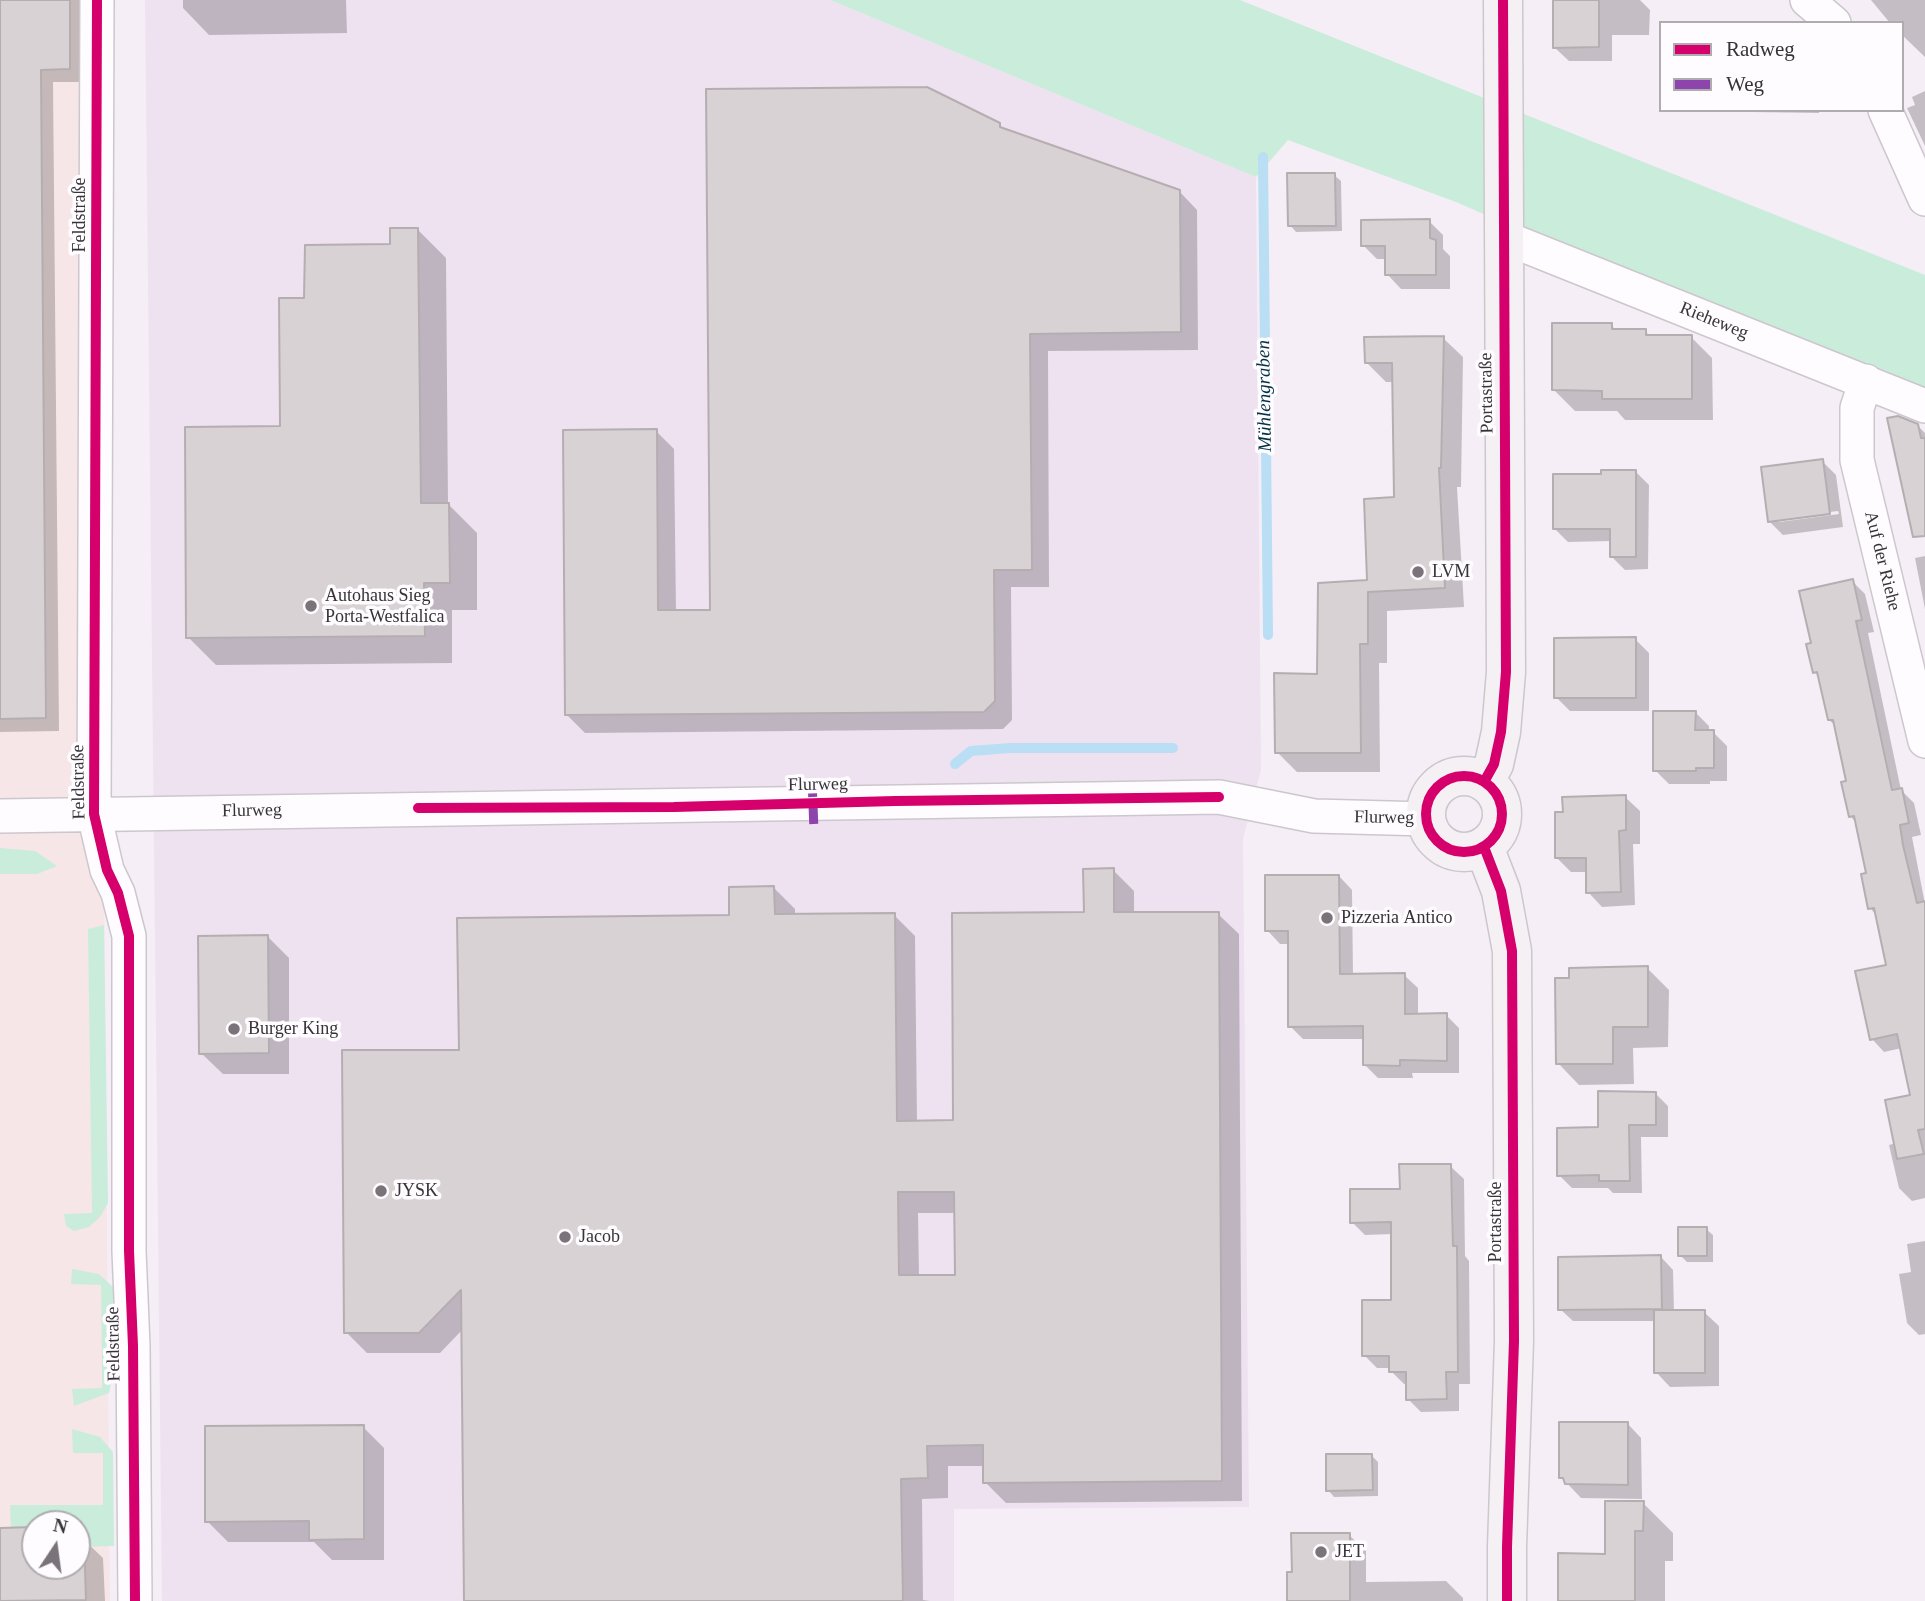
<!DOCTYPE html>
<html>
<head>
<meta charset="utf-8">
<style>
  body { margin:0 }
  #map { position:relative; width:1925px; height:1601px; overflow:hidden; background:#f5eef6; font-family:"Times New Roman",serif }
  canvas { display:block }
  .legend { position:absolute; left:1659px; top:21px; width:245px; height:91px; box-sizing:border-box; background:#fefcff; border:2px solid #aeacaf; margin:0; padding:9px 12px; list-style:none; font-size:21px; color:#373338 }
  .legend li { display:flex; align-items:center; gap:14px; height:35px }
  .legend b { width:35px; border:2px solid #aeacaf }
  .north { position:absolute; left:21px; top:1510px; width:70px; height:70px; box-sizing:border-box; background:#fefcff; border:2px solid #aeacaf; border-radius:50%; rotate:13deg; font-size:19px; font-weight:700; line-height:28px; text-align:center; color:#373338 }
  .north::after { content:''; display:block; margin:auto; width:24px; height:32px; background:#7a747a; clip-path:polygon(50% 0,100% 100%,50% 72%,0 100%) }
</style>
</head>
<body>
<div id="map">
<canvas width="1925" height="1601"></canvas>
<ul class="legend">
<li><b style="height:9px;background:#d6006c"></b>Radweg</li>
<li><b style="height:9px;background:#8e44ad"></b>Weg</li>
</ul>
<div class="north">N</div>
</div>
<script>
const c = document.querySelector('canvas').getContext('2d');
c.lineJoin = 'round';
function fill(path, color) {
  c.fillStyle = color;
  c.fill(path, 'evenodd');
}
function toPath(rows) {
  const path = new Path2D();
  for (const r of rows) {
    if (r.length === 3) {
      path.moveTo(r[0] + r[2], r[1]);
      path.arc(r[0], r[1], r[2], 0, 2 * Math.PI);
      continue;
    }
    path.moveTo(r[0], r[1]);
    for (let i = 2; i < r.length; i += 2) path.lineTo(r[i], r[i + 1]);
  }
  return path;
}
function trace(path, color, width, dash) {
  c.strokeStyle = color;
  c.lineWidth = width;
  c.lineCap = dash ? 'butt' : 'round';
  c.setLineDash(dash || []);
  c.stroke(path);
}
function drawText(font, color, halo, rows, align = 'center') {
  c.font = font + ' "Times New Roman",serif';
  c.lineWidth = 7;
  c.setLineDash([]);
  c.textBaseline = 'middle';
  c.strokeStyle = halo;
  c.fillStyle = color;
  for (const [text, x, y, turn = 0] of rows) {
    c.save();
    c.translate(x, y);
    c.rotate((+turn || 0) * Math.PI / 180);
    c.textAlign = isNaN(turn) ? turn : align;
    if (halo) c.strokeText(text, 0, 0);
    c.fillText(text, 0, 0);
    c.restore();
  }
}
const commercial = toPath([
  [0,0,97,0,110,1601,0,1601],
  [35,1524,77,1524,77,1566,35,1566]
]);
const built = toPath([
  [145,0,830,0,1256,177,1261,770,1243,839,1249,1507,954,1509,954,1601,162,1601]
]);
const green = toPath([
  [830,0,1240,0,1925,275,1925,393,1575,254,1456,202,1288,140,1256,177],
  [0,848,35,851,57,866,37,874,0,874],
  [104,925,108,1203,100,1217,89,1227,74,1231,66,1226,64,1214,92,1213,88,929],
  [72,1269,99,1274,113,1287,114,1369,109,1393,74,1406,72,1389,102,1388,102,1362,101,1285,71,1284],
  [72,1429,100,1437,113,1452,114,1546,77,1547,77,1524,35,1524,35,1547,12,1548,10,1505,103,1505,103,1453,73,1453]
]);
const shadow = toPath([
  [0,0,82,0,83,82,53,82,59,731,0,732],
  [183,0,346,0,347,33,209,35,183,8],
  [1555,0,1640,0,1650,10,1649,35,1612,35,1612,61,1569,61,1554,47],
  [1871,0,1925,0,1925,57,1902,35,1902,23,1890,23],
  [1677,22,1723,22,1724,23,1677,23],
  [1925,91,1925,146,1907,108,1915,105,1912,97],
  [1749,110,1819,110,1819,113,1750,112],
  [999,125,1005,131,1179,191,1197,210,1198,350,1048,351,1049,587,1011,587,1012,720,1003,729,585,733,567,715,656,431,674,449,676,612,711,611],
  [1334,175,1341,181,1342,231,1296,232,1290,225],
  [1429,221,1443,235,1443,249,1450,256,1450,289,1401,289,1387,274,1387,259,1377,259,1363,245],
  [418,230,446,258,448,504,477,533,477,610,452,610,452,663,216,665,188,637,282,428,306,300],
  [1611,325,1617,331,1645,331,1651,337,1691,337,1712,358,1713,420,1625,420,1617,411,1575,411,1554,390],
  [1443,338,1463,357,1461,487,1457,487,1464,607,1387,611,1387,663,1379,663,1380,772,1297,772,1277,752,1368,581,1396,499,1394,382,1386,382,1366,362],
  [1917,425,1925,433,1925,505],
  [1822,461,1836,475,1843,527,1783,535,1769,521],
  [1838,511,1839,514,1779,522,1779,518],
  [1636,472,1649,485,1648,569,1625,570,1612,557,1612,541,1568,542,1555,529],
  [1925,556,1925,609,1915,558],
  [1852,581,1865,594,1874,632,1868,633,1901,790,1914,803,1921,835,1912,837,1925,904,1925,1198,1912,1201,1899,1188,1889,1145,1896,1143,1912,1096,1902,1048,1884,1052,1872,1039,1888,966,1877,916,1870,908,1868,875,1857,823,1850,816,1848,782,1836,726,1829,720,1820,677,1814,672,1813,645],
  [1635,639,1649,653,1649,711,1570,711,1556,697],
  [1695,712,1709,726,1709,732,1713,732,1727,746,1727,781,1710,781,1710,784,1669,784,1655,770],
  [1625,797,1640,811,1640,844,1633,844,1635,905,1602,907,1588,892,1588,872,1571,872,1557,858],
  [1113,870,1134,891,1134,914,1218,914,1239,934,1242,1501,1006,1503,985,1482,984,1466,948,1466,948,1498,922,1499,923,1600,930,1601,466,1601,463,1329,440,1353,367,1353,346,1332,461,1052,731,917,774,888,795,909,795,916,894,915,915,936,917,1122,955,1122],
  [918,1213,956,1213,956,1276,919,1277],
  [1339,876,1352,890,1353,976,1404,975,1418,988,1418,1015,1446,1015,1459,1028,1459,1073,1412,1073,1413,1078,1378,1078,1365,1065,1365,1039,1303,1039,1290,1026,1290,944,1280,944,1267,930],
  [267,936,289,958,289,1074,223,1074,201,1053],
  [1647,968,1669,990,1668,1047,1633,1048,1634,1084,1579,1085,1558,1063,1571,980],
  [1656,1094,1668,1106,1668,1137,1641,1137,1642,1193,1613,1193,1608,1188,1572,1188,1559,1175,1600,1129],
  [1450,1166,1464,1179,1465,1256,1469,1261,1470,1384,1459,1384,1459,1411,1421,1412,1408,1399,1408,1384,1404,1384,1391,1371,1391,1368,1377,1368,1364,1355,1393,1301,1393,1234,1365,1235,1352,1222,1402,1191],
  [1706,1229,1713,1235,1713,1262,1687,1262,1680,1255],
  [1925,1241,1925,1334,1919,1335,1907,1323,1899,1274,1911,1272,1907,1244],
  [1661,1257,1673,1270,1674,1312,1704,1312,1719,1326,1719,1386,1670,1387,1656,1372,1656,1321,1573,1321,1560,1309],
  [1627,1423,1641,1438,1642,1499,1581,1498,1561,1477],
  [363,1427,384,1448,384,1560,332,1560,314,1542,228,1542,207,1521],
  [1372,1456,1378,1462,1378,1496,1334,1497,1328,1490],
  [1643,1503,1673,1533,1673,1561,1665,1561,1665,1601,1560,1601,1607,1555],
  [0,1529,35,1529,35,1566,77,1566,77,1539,83,1539,103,1558,105,1601,0,1601],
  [1349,1535,1366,1551,1366,1582,1446,1581,1463,1598,1463,1601,1289,1601,1293,1573]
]);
const stream = toPath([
  [1263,157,1268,635],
  [955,764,971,751,1010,748,1173,748]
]);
const building = toPath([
  [0,0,70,0,70,69,41,70,46,718,0,719,0,0],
  [1553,0,1599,0,1599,47,1553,48,1553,0],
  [927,87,1000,123,1000,127,1180,190,1181,332,1030,334,1032,570,994,570,995,701,984,712,565,715,563,430,657,429,658,610,710,610,706,89,927,87],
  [1287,173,1335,173,1336,226,1288,226,1287,173],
  [1430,219,1430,238,1436,240,1436,275,1385,275,1385,246,1361,246,1361,220,1430,219],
  [390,228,418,228,421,503,449,503,450,583,424,583,425,636,186,638,185,427,280,426,279,298,304,298,305,245,390,244,390,228],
  [1552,323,1612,323,1612,329,1646,329,1646,335,1692,335,1692,399,1602,399,1602,391,1552,390,1552,323],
  [1444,336,1441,468,1439,468,1445,588,1368,592,1368,644,1360,644,1361,753,1275,753,1274,673,1317,674,1318,583,1367,580,1364,499,1394,497,1392,363,1365,363,1364,337,1444,336],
  [1898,416,1918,424,1921,438,1925,438,1925,536,1913,537,1887,418,1898,416],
  [1823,459,1830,514,1768,522,1761,467,1823,459],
  [1601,470,1636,470,1636,557,1610,557,1610,529,1553,529,1553,474,1601,474,1601,470],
  [1853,579,1862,620,1856,621,1892,790,1902,788,1909,823,1900,825,1903,845,1917,903,1925,901,1925,1129,1918,1130,1924,1154,1897,1159,1885,1100,1910,1095,1897,1034,1870,1040,1855,971,1886,965,1874,908,1868,909,1861,874,1866,873,1854,816,1849,817,1841,782,1846,781,1833,720,1828,720,1817,672,1813,673,1806,644,1811,643,1799,591,1853,579],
  [1636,637,1636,698,1554,698,1554,638,1636,637],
  [1653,711,1696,711,1695,730,1714,730,1714,768,1696,768,1696,771,1653,771,1653,711],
  [1626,795,1626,830,1619,831,1621,892,1586,893,1586,858,1555,858,1555,812,1563,812,1562,797,1626,795],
  [1114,868,1114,912,1219,912,1222,1481,983,1483,983,1445,927,1446,928,1478,901,1479,903,1601,464,1601,461,1290,419,1333,344,1333,342,1050,459,1050,457,918,729,915,729,887,774,886,775,914,895,913,897,1121,953,1120,952,913,1084,912,1083,869,1114,868],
  [898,1192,954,1192,955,1275,899,1275,898,1192],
  [1265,875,1339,875,1340,974,1405,973,1405,1014,1447,1013,1447,1061,1400,1060,1400,1066,1363,1065,1363,1026,1288,1027,1288,931,1265,931,1265,875],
  [268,935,269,1053,199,1054,198,936,268,935],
  [1648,966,1648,1027,1613,1027,1613,1064,1556,1064,1555,978,1569,978,1569,968,1648,966],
  [1598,1091,1656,1092,1656,1125,1629,1125,1630,1181,1599,1181,1599,1175,1557,1176,1557,1128,1598,1127,1598,1091],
  [1399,1164,1451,1164,1453,1246,1457,1246,1458,1372,1446,1372,1447,1399,1406,1400,1406,1372,1389,1372,1389,1356,1362,1356,1362,1300,1391,1300,1391,1222,1350,1223,1350,1189,1400,1189,1399,1164],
  [1678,1227,1707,1227,1707,1256,1678,1256,1678,1227],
  [1661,1255,1662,1309,1558,1310,1558,1257,1661,1255],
  [1654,1310,1705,1310,1705,1373,1654,1373,1654,1310],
  [1559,1422,1628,1422,1628,1485,1565,1484,1563,1478,1559,1478,1559,1422],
  [364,1425,364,1539,309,1540,309,1521,205,1522,205,1426,364,1425],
  [1326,1454,1372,1454,1373,1490,1326,1491,1326,1454],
  [1605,1501,1644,1501,1643,1531,1635,1531,1635,1601,1558,1601,1558,1553,1605,1554,1605,1501],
  [35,1527,35,1566,77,1566,77,1537,84,1537,86,1600,0,1601,0,1528,35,1527],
  [1291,1533,1350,1533,1350,1601,1287,1601,1287,1572,1292,1572,1291,1533]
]);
const street = toPath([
  [97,0,94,814,107,870,118,893,129,936,129,1251,133,1346,135,1601],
  [1807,0,1834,23],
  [1885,110,1925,199],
  [1503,237,1925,406],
  [1866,381,1857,408,1857,460,1925,741],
  [0,816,1219,797,1314,816,1427,819]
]);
const secondary = toPath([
  [1464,814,38],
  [1484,782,1494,764,1501,732,1506,672,1503,0],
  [1484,847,1501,891,1512,951,1514,1341,1507,1547,1507,1601]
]);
const quiet = toPath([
  [812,779,814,831]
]);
const cycleway = toPath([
  [97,0,94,814,107,870,118,893,129,936,129,1251,133,1346,135,1601],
  [1464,814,38],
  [1484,782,1494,764,1501,732,1506,672,1503,0],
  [418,808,674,807,895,801,1219,797],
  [1484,847,1501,891,1512,951,1514,1341,1507,1547,1507,1601]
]);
const markers = [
  [1418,572,7,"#7a747a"],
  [311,606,7,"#7a747a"],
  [1327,918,7,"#7a747a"],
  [234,1029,7,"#7a747a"],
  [381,1191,7,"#7a747a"],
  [565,1237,7,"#7a747a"],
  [1321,1552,7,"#7a747a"]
];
const streetNames = [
  ["Feldstraße",80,215,-90],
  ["Rieheweg",1714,321,22],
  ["Portastraße",1487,393,-91],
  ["Auf der Riehe",1882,561,76],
  ["Feldstraße",79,782,-91],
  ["Flurweg",818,785,-1],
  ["Flurweg",252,811,-1],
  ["Flurweg",1384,818,1],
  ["Portastraße",1496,1222,-90],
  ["Feldstraße",114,1344,-91]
];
const poiNames = [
  ["LVM",1432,572],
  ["Autohaus Sieg",325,596],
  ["Porta-Westfalica",325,617],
  ["Pizzeria Antico",1341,918],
  ["Burger King",248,1029],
  ["JYSK",395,1191],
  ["Jacob",579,1237],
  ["JET",1335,1552]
];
const waterNames = [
  ["Mühlengraben",1265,396,-91]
];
fill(commercial, '#f7e6e8');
fill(built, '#eee2f0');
fill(green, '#caecda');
fill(shadow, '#0003');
trace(stream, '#badef4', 10);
fill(building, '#d8d2d4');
trace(building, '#b5aeb1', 2);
trace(street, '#ccc7cd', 36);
trace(secondary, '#ccc7cd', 41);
trace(street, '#fefcfe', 33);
trace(secondary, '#f4f0f3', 38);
trace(quiet, '#8e44ad', 9, [18, 9]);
trace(cycleway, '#d6006c', 10);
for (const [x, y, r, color] of markers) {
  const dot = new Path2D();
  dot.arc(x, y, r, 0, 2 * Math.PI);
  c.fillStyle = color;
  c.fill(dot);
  trace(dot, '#fefcff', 2.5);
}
drawText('18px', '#373338', '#fefcff', streetNames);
drawText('18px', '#373338', '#fefcff', poiNames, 'left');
drawText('italic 19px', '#023043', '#fefcff', waterNames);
</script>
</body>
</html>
